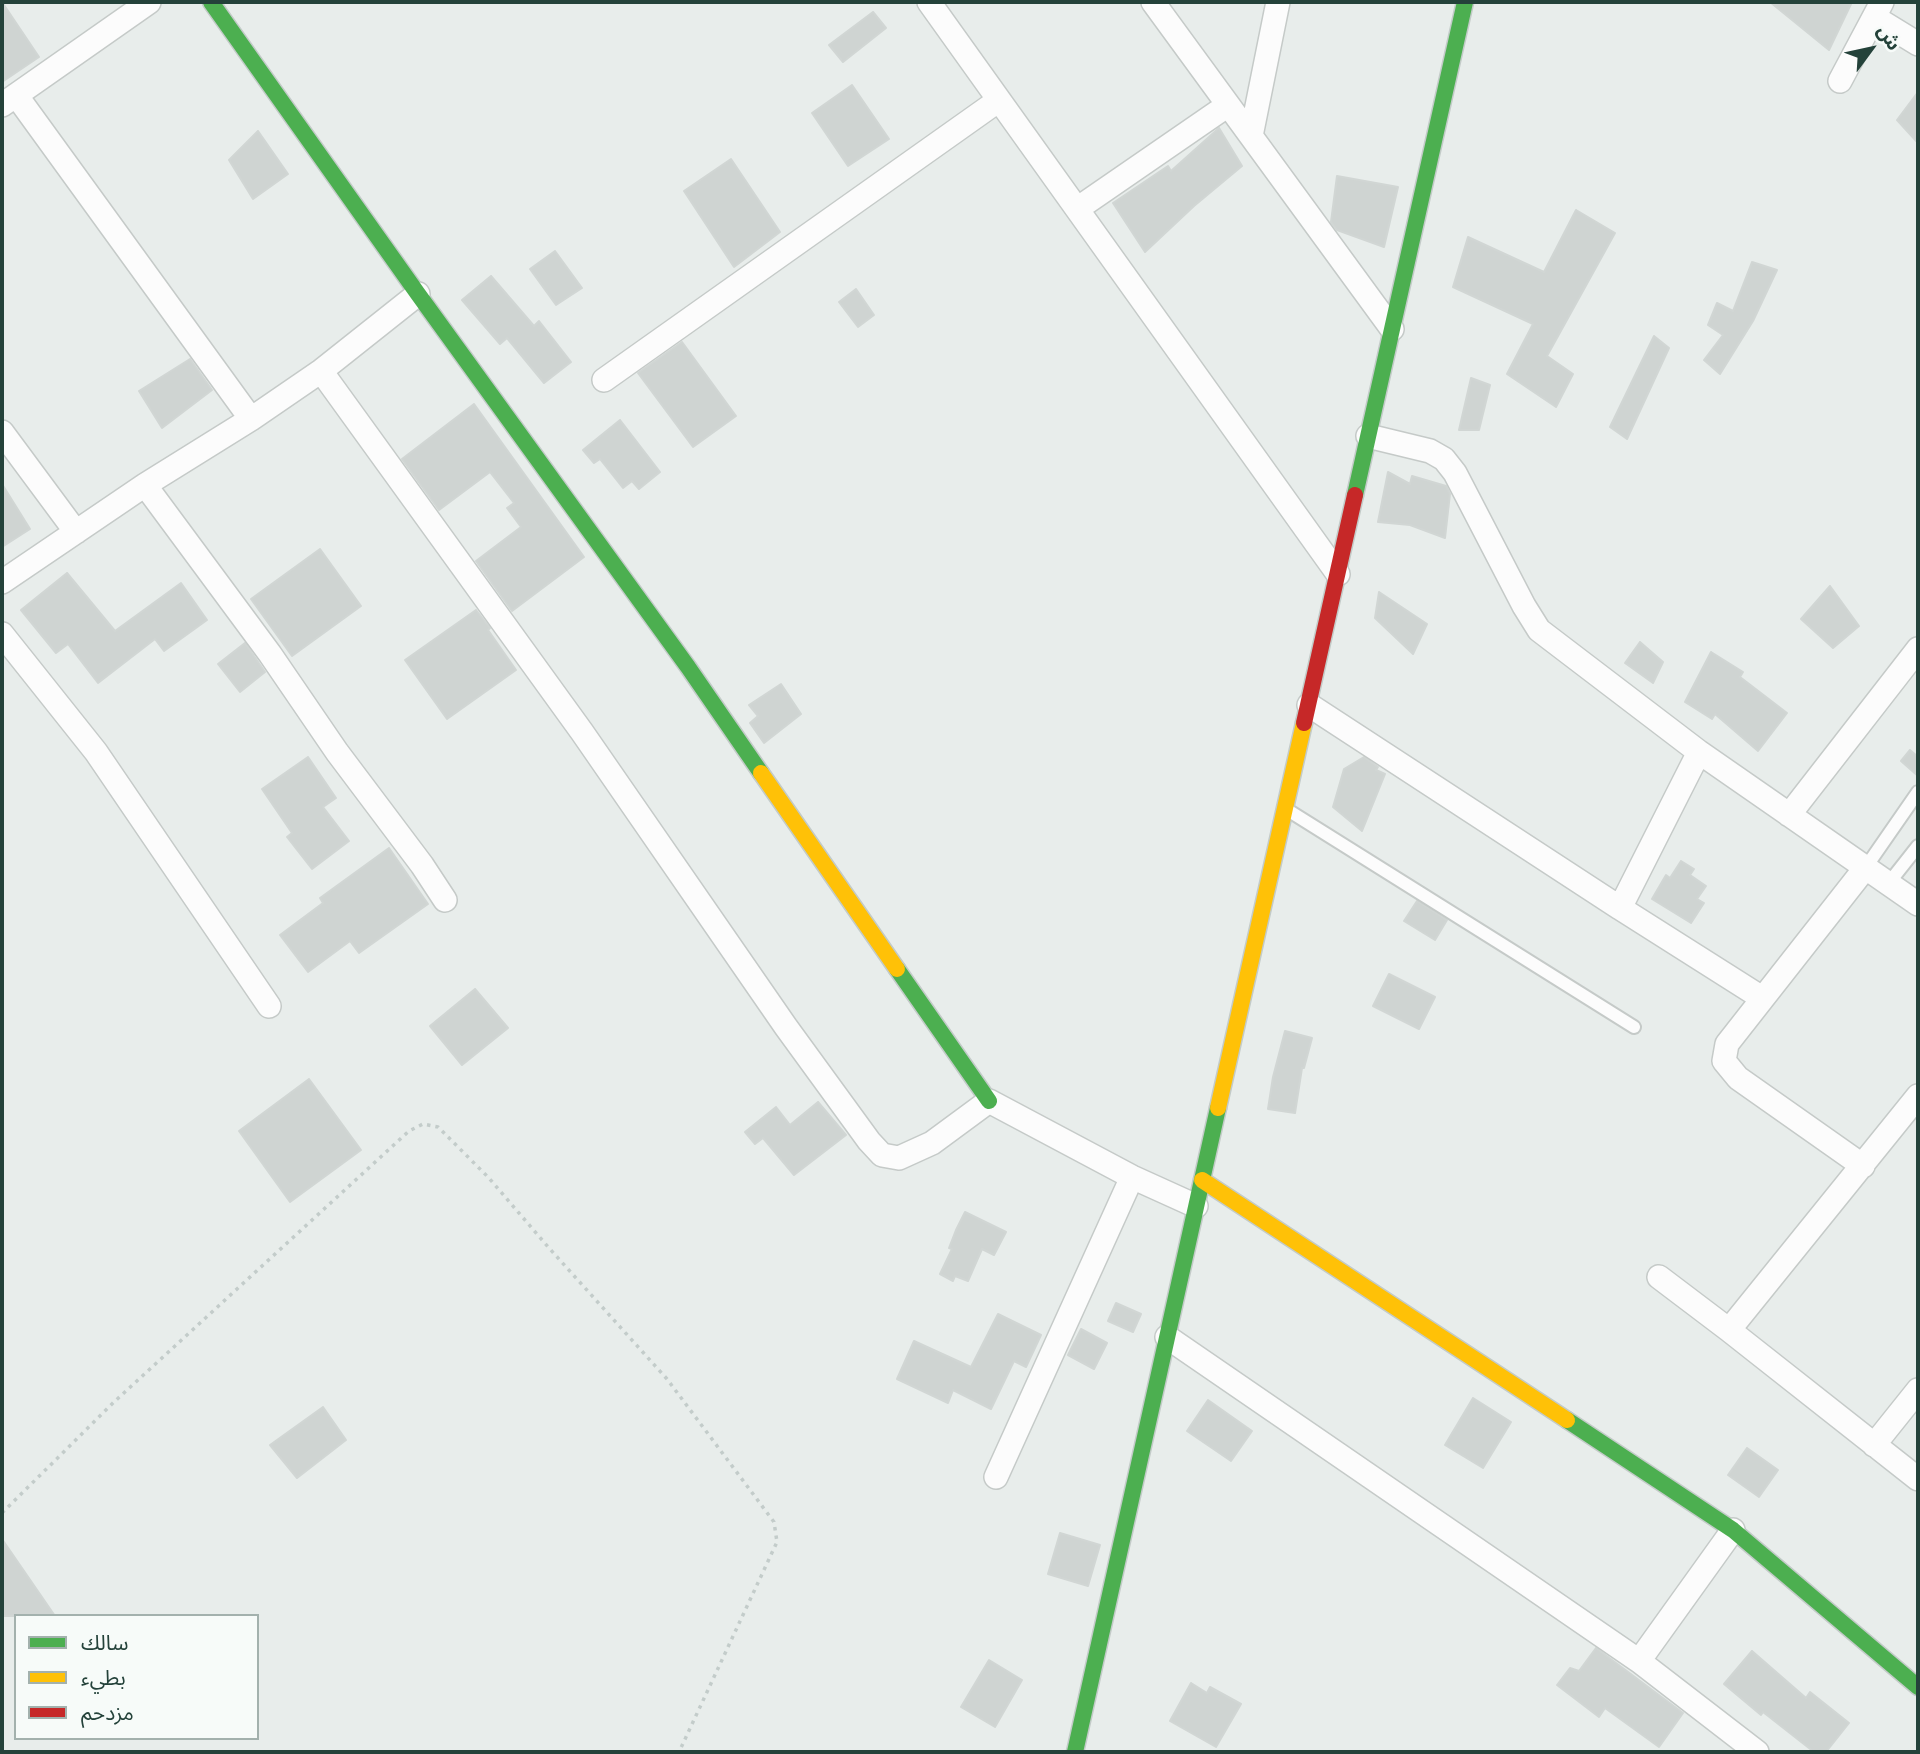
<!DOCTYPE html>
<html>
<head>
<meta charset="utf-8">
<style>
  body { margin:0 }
  #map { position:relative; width:1920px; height:1754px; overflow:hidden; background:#e8edeb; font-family:Montserrat,"Noto Sans Arabic",sans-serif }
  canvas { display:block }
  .frame { position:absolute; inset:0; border:4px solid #24423a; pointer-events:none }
  .legend { position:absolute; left:14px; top:1614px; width:245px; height:126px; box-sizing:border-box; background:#f7fbf9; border:2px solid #a3b1ad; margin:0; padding:9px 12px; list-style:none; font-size:21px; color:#24423a }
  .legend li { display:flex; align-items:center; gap:14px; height:35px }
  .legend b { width:35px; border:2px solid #a3b1ad }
  .north { position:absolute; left:1836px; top:14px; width:70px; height:70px; -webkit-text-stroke:5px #f7fbf9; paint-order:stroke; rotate:57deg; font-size:19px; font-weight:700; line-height:28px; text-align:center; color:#24423a }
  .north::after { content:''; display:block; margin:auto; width:24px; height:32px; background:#24423a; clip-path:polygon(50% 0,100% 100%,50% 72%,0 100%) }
</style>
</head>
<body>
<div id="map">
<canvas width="1920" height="1754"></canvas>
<div class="frame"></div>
<ul class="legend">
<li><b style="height:9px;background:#4caf50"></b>سالك</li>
<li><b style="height:9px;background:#ffc107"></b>بطيء</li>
<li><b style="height:9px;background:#c62828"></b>مزدحم</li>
</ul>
<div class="north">ش</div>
</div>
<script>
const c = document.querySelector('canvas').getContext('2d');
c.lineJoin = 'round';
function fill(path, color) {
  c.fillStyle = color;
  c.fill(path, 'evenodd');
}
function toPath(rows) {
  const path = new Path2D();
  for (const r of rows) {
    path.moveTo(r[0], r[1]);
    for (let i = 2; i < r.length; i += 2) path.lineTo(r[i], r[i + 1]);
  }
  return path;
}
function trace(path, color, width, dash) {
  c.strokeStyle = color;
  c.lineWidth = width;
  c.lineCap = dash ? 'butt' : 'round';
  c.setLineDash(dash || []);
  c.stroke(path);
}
const building = toPath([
  [2,2,39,57,2,82,2,2],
  [1770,2,1852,2,1829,50,1770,2],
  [873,12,886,28,843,62,829,45,873,12],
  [852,85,889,139,848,166,812,113,852,85],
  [1918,92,1918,143,1897,120,1918,92],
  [1219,128,1242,166,1194,206,1145,252,1113,203,1168,166,1171,171,1219,128],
  [258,131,288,174,253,199,229,160,258,131],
  [731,159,780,232,734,267,684,191,731,159],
  [1337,176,1398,187,1384,247,1337,230,1331,222,1337,176],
  [1576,210,1615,233,1547,356,1573,374,1556,407,1507,374,1533,324,1453,287,1468,237,1544,272,1576,210],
  [555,251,582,288,556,305,530,269,555,251],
  [1752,262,1777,270,1753,321,1720,374,1704,360,1723,335,1708,325,1717,303,1733,311,1752,262],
  [491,276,534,326,539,321,571,362,544,383,507,338,500,344,462,300,491,276],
  [856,289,874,315,858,327,839,302,856,289],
  [1654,336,1669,348,1627,439,1610,427,1654,336],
  [682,342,736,416,693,447,638,373,682,342],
  [190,359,212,390,162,428,139,391,190,359],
  [1471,378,1490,385,1479,430,1459,430,1471,378],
  [474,404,584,557,512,611,476,561,521,527,507,508,514,503,490,472,439,510,402,459,474,404],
  [620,420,660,472,639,489,632,481,623,488,600,459,594,463,583,450,620,420],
  [1388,472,1410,484,1412,476,1446,486,1450,494,1445,538,1410,525,1378,522,1388,472],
  [2,484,30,529,2,547,2,484],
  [320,549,361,606,292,656,251,599,320,549],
  [67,573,115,631,181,583,207,620,164,651,155,639,98,683,68,644,56,653,21,610,67,573],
  [1830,586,1859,626,1833,648,1801,619,1830,586],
  [1379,592,1427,624,1413,654,1375,618,1379,592],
  [476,610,490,628,488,630,516,670,447,719,405,660,476,610],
  [1640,642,1663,662,1653,683,1625,663,1640,642],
  [245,643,265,672,240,692,218,664,245,643],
  [1711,652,1743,672,1740,677,1787,713,1758,751,1715,714,1712,719,1685,702,1711,652],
  [781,684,801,714,764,743,750,723,758,716,749,705,781,684],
  [1910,750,1918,757,1918,776,1901,761,1910,750],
  [308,757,336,798,323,807,349,841,312,869,287,837,292,833,262,789,308,757],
  [1364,757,1378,767,1376,770,1385,774,1362,831,1333,807,1344,769,1364,757],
  [389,848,428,904,359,953,350,941,308,972,280,935,323,903,320,898,389,848],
  [1681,861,1694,869,1690,875,1706,886,1697,899,1704,903,1691,923,1652,899,1666,875,1670,878,1681,861],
  [1417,901,1447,920,1435,940,1404,921,1417,901],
  [1389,974,1435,997,1419,1029,1373,1006,1389,974],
  [475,989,508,1028,462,1065,430,1026,475,989],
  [1285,1031,1312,1038,1304,1068,1302,1068,1295,1113,1268,1109,1273,1077,1285,1031],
  [309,1079,361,1150,290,1202,239,1131,309,1079],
  [818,1102,846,1135,794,1175,763,1138,755,1144,745,1132,776,1107,790,1125,818,1102],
  [965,1212,1006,1232,994,1255,982,1249,968,1281,955,1276,953,1281,940,1274,952,1249,949,1248,956,1230,965,1212],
  [1116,1303,1141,1314,1133,1332,1108,1321,1116,1303],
  [998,1314,1041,1335,1026,1367,1014,1361,991,1409,953,1390,948,1403,897,1379,914,1341,971,1367,998,1314],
  [1081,1329,1107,1343,1094,1369,1068,1355,1081,1329],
  [1473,1398,1511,1422,1483,1468,1445,1445,1473,1398],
  [1208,1400,1252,1431,1231,1461,1187,1431,1208,1400],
  [323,1407,346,1440,297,1478,270,1445,323,1407],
  [1747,1448,1778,1470,1759,1497,1728,1475,1747,1448],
  [1060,1533,1100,1545,1088,1586,1048,1574,1060,1533],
  [2,1539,55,1616,2,1616,2,1539],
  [1596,1648,1683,1713,1659,1747,1605,1708,1599,1717,1557,1685,1570,1668,1579,1671,1596,1648],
  [1752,1651,1806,1698,1810,1692,1849,1723,1826,1752,1814,1752,1763,1712,1761,1715,1724,1684,1752,1651],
  [989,1660,1022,1680,995,1727,961,1707,989,1660],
  [1191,1683,1207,1693,1210,1687,1241,1704,1216,1747,1170,1721,1191,1683]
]);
const path = toPath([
  [2,1513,114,1402,409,1131,423,1124,438,1127,488,1177,549,1248,667,1379,774,1522,777,1542,679,1752]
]);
const lane = toPath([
  [1286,809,1634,1027],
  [1866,867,1918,792],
  [1888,884,1918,846]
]);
const street = toPath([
  [929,2,1338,574],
  [1153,2,1392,329],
  [1874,17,1918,44],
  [1840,81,1882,2],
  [16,95,251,419],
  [2,105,149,2],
  [1251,136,1278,2],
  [1077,209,1228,105],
  [321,371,582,732,786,1027,869,1141,882,1155,899,1158,932,1143,989,1101,1132,1177,1196,1206],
  [604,380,999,100],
  [2,432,76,532],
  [1368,436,1430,451,1444,459,1455,473,1524,606,1539,630,1699,752,1918,904],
  [145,485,270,654,337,752,422,865,445,900],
  [2,582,145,485,251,419,321,371,418,294],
  [2,634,96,752,269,1006],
  [1309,705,1620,908],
  [1699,752,1620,908,1762,998],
  [1789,815,1918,649],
  [1863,1166,1738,1078,1724,1061,1727,1044,1866,867],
  [1659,1277,1729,1330,1918,1479],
  [1729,1330,1918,1096],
  [1167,1337,1639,1661,1757,1752],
  [1874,1445,1918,1390],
  [996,1477,1132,1177],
  [1639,1661,1733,1530]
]);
const fast = toPath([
  [211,2,418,294,688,667,761,773],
  [1355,495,1465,2],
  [897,969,989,1101],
  [1567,1420,1733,1530,1918,1687],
  [1075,1752,1218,1108]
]);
const slow = toPath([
  [761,773,897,969],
  [1218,1108,1304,723],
  [1202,1180,1567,1420]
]);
const jam = toPath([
  [1304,723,1355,495]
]);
fill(building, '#cfd4d2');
trace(building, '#d1d6d4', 2);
trace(lane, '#c5cac8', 16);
trace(street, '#c5cac8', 26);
trace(fast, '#c3cbc8', 19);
trace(slow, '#c3cbc8', 19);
trace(jam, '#c3cbc8', 19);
trace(path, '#c3ccca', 3.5, [3.5, 5]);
trace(lane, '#fcfcfc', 12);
trace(street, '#fcfcfc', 23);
trace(fast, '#4caf50', 16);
trace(slow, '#ffc107', 16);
trace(jam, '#c62828', 16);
</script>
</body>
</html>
